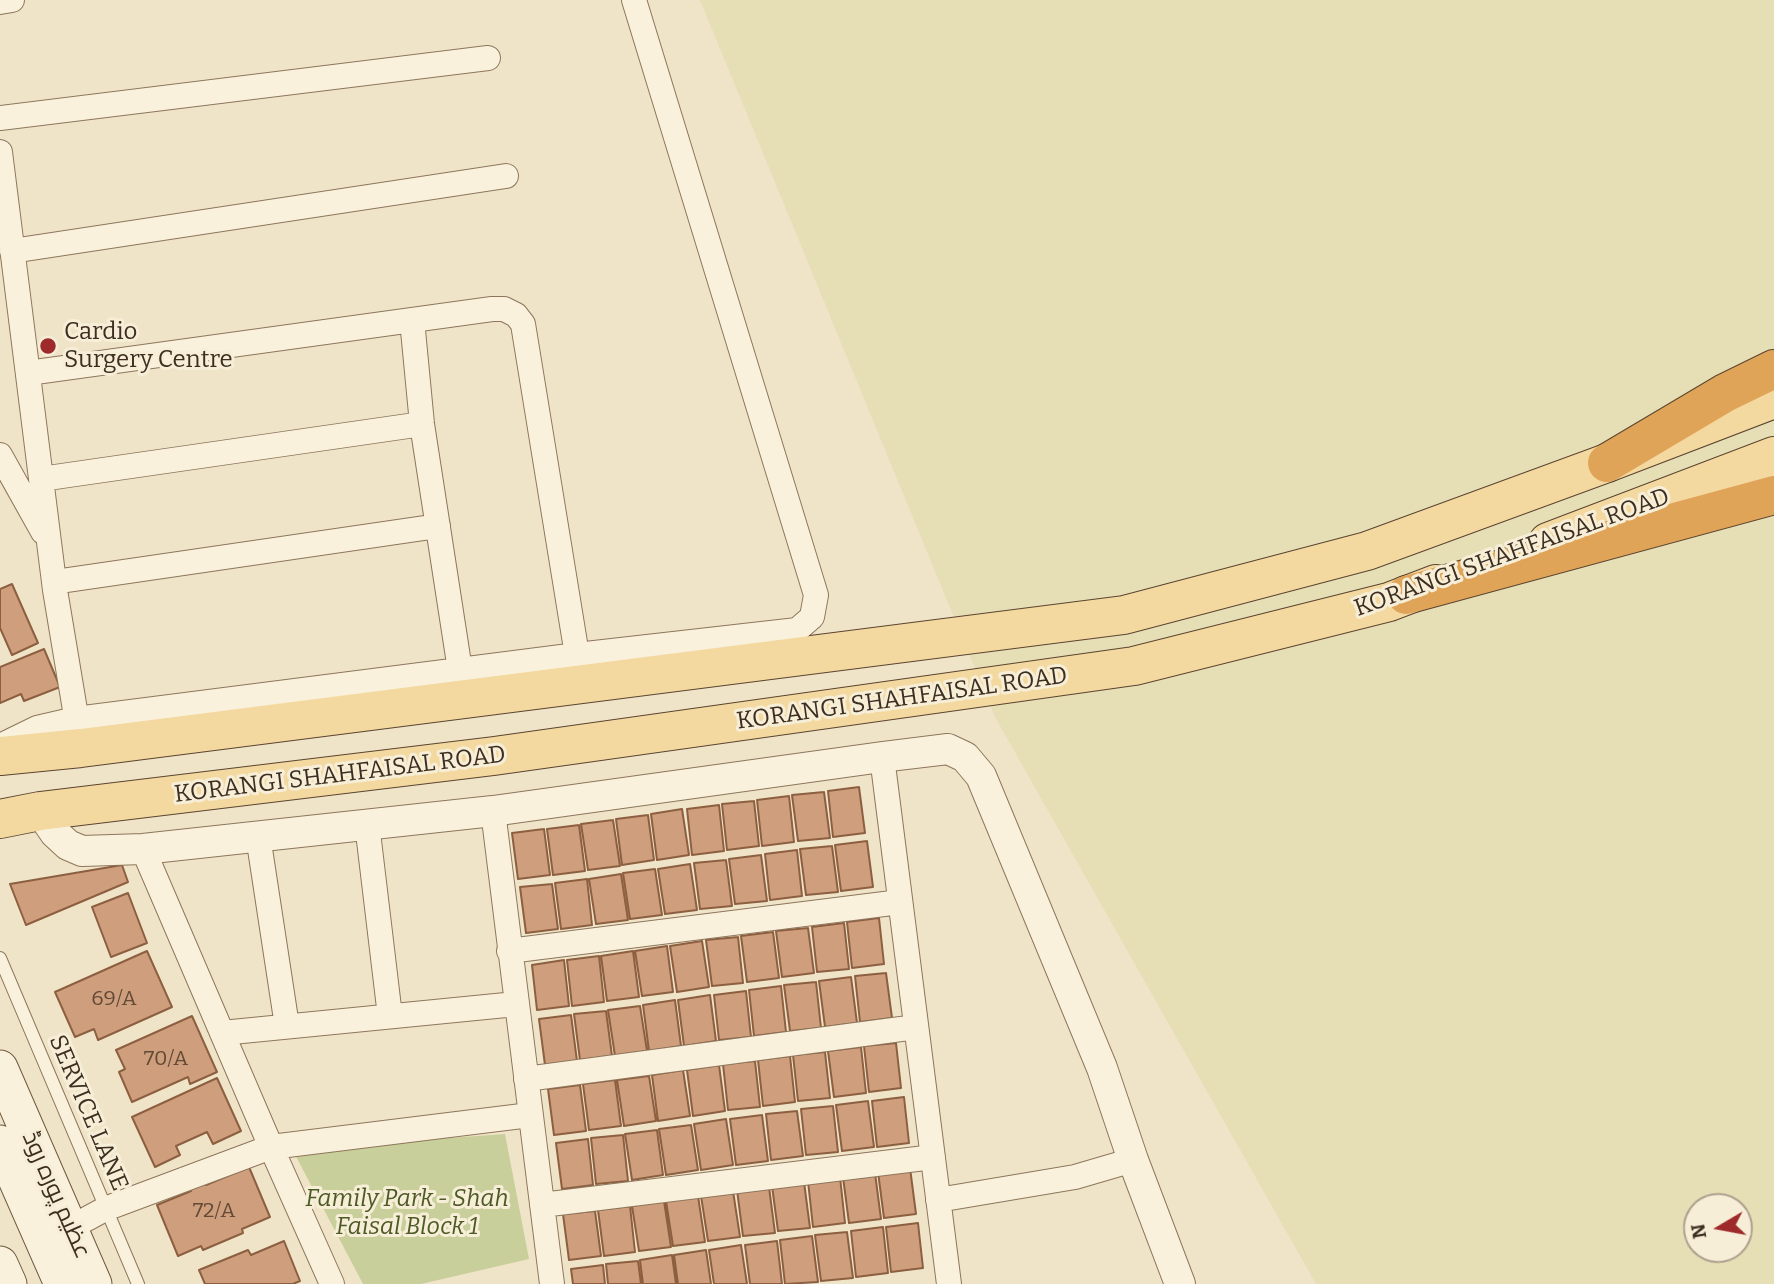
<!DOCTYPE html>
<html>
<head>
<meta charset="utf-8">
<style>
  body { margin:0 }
  #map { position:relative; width:1774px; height:1284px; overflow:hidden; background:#f0e4c8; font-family:Bitter,serif }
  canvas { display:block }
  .north { position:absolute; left:1683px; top:1193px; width:70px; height:70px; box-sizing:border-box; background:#f7eed8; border:2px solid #ada18e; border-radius:50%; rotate:260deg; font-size:19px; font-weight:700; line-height:28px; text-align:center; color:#3d2e20 }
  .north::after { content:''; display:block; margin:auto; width:24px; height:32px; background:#9e2a2b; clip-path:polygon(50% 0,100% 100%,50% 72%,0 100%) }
</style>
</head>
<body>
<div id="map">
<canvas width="1774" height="1284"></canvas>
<div class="north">N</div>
</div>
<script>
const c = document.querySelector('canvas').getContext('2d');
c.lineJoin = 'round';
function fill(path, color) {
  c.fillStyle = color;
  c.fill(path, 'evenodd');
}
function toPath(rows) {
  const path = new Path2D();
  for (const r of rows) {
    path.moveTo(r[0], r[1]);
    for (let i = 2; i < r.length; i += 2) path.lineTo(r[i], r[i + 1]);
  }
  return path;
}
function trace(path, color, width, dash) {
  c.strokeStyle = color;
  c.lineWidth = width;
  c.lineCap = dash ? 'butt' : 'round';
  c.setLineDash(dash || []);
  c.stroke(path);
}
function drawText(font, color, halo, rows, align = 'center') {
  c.font = font + ' Bitter,Cairo,serif';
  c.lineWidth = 6;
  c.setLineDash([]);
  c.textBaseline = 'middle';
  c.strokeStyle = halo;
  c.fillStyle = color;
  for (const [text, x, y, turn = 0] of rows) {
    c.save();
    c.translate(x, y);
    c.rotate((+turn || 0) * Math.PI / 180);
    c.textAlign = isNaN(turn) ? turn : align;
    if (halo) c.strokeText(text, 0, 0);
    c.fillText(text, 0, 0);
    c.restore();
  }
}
const farmland = toPath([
  [700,0,1774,0,1774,1284,1316,1284,995,717],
  [1697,1207,1739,1207,1739,1249,1697,1249]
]);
const green = toPath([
  [505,1134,529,1259,421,1284,363,1284,292,1149]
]);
const building = toPath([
  [12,584,38,643,12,655,0,628,0,589,12,584],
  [44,649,60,687,24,701,21,694,0,703,0,667,44,649],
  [859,787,865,833,833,837,828,791,859,787],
  [824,792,830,838,798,841,792,795,824,792],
  [789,796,794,842,762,846,757,800,789,796],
  [754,801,759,846,727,850,722,804,754,801],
  [719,805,724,851,692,855,687,809,719,805],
  [682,809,689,855,657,860,651,814,682,809],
  [648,815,654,860,622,865,616,819,648,815],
  [613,820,620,866,588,870,581,824,613,820],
  [579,825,585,871,553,875,547,829,579,825],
  [544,829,550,875,518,879,512,833,544,829],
  [867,841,873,887,841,891,835,845,867,841],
  [832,846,838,892,806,895,800,849,832,846],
  [797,850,802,896,770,900,765,854,797,850],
  [761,855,767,901,735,904,729,859,761,855],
  [726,860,732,906,700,909,694,863,726,860],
  [690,864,697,910,665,914,658,869,690,864],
  [122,865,128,882,26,925,10,884,122,865],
  [655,869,662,915,630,919,623,873,655,869],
  [621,874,628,920,596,924,589,879,621,874],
  [587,879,592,925,561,929,555,883,587,879],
  [552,884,558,929,526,933,520,887,552,884],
  [128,893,147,943,111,957,92,907,128,893],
  [879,918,884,964,852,968,847,922,879,918],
  [844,923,849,969,817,972,812,927,844,923],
  [808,928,814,973,782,977,776,931,808,928],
  [773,932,779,978,747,982,741,936,773,932],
  [738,937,743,983,712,986,706,940,738,937],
  [702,941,709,987,677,992,670,946,702,941],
  [667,946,673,992,642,996,635,951,667,946],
  [147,951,172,1007,98,1040,94,1029,75,1037,55,992,147,951],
  [633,951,639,997,607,1001,601,956,633,951],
  [599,956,604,1002,572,1006,567,960,599,956],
  [564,960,569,1006,537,1010,532,965,564,960],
  [886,973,892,1018,860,1022,855,976,886,973],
  [851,977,857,1023,825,1027,819,981,851,977],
  [816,982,821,1028,790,1031,784,985,816,982],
  [781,986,786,1032,754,1036,749,990,781,986],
  [746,991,751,1037,719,1040,714,995,746,991],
  [710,995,716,1041,684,1046,678,1000,710,995],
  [675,1000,681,1046,649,1051,643,1005,675,1000],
  [640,1006,647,1051,615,1056,608,1010,640,1006],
  [606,1011,612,1056,580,1060,574,1014,606,1011],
  [571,1015,577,1061,545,1065,539,1019,571,1015],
  [192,1016,217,1072,190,1084,188,1077,132,1102,119,1072,125,1069,116,1050,192,1016],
  [896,1043,901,1088,869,1092,864,1046,896,1043],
  [861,1047,866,1093,834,1097,828,1051,861,1047],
  [825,1052,830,1098,798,1101,793,1055,825,1052],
  [790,1056,795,1102,763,1106,758,1060,790,1056],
  [755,1061,760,1107,728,1110,723,1064,755,1061],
  [719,1065,725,1111,693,1116,687,1070,719,1065],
  [683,1070,690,1116,658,1121,652,1075,683,1070],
  [649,1076,656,1121,624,1126,617,1080,649,1076],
  [217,1078,241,1131,213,1144,207,1132,176,1146,180,1155,155,1167,132,1117,217,1078],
  [615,1080,621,1126,589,1130,583,1084,615,1080],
  [580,1085,586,1131,554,1135,548,1089,580,1085],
  [904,1097,909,1143,877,1147,872,1101,904,1097],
  [868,1101,874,1147,842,1151,836,1105,868,1101],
  [833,1106,838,1152,806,1155,801,1109,833,1106],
  [797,1111,803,1156,771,1160,766,1114,797,1111],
  [762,1115,768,1161,736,1165,730,1119,762,1115],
  [726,1119,733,1165,701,1170,694,1124,726,1119],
  [691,1125,698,1170,666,1175,659,1129,691,1125],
  [657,1130,663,1175,632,1180,625,1134,657,1130],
  [623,1135,628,1181,596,1184,591,1138,623,1135],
  [588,1139,593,1185,562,1189,556,1143,588,1139],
  [249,1167,270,1217,242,1229,243,1233,203,1250,201,1246,178,1256,157,1205,191,1191,190,1188,205,1182,206,1185,249,1167],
  [910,1168,916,1214,884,1218,878,1172,910,1168],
  [875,1173,881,1219,849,1223,843,1177,875,1173],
  [840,1177,845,1223,813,1227,808,1181,840,1177],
  [804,1182,810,1228,778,1231,772,1186,804,1182],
  [769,1187,775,1233,743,1236,737,1190,769,1187],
  [733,1191,740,1237,708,1241,701,1196,733,1191],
  [698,1196,705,1242,673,1246,666,1201,698,1196],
  [664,1201,671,1247,639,1251,632,1206,664,1201],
  [630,1206,635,1252,604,1256,598,1210,630,1206],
  [595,1211,601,1256,569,1260,563,1214,595,1211],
  [918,1223,923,1268,891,1272,886,1227,918,1223],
  [883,1227,888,1273,856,1277,851,1231,883,1227],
  [847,1232,853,1278,821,1281,815,1235,847,1232],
  [812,1236,818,1282,785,1284,780,1240,812,1236],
  [284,1241,300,1281,293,1284,205,1284,199,1270,248,1250,251,1255,284,1241],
  [777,1241,782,1284,750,1284,745,1245,777,1241],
  [741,1245,747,1284,714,1284,709,1250,741,1245],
  [706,1250,711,1284,678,1284,674,1255,706,1250],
  [672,1255,676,1284,643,1284,640,1260,672,1255],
  [638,1261,641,1284,608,1284,606,1264,638,1261],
  [603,1265,605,1284,573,1284,571,1269,603,1265]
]);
const service = toPath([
  [0,958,138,1284]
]);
const minor = toPath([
  [0,2,12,0],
  [0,118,488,58],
  [0,152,55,590,79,734],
  [12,251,506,176],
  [412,320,422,424,460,670],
  [28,373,492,309,504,309,516,315,523,324,577,655],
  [0,455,43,532],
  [41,479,422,424],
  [54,582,438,526],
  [0,746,37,728,76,719,577,655,797,630,812,617,816,595,634,0],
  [882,757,949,1284],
  [493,811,552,1284],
  [367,824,390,1016],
  [258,836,287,1026],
  [143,849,271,1147,332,1284],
  [509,951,900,902],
  [222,1033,516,1004],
  [526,1079,916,1027],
  [938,1200,1075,1177,1133,1160],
  [542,1205,933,1157],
  [70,1228,105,1209,271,1147,530,1115]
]);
const tertiary = toPath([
  [40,811,55,833,68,845,82,851,143,849,493,811,882,757,948,749,965,757,981,776,1102,1068,1133,1160,1180,1284]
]);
const secondary = toPath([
  [0,1068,94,1284],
  [0,1143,62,1284],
  [0,1264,9,1284]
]);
const primary = toPath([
  [1548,542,1774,456],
  [0,756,81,748,1124,615,1367,551,1607,463,1774,399],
  [0,819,40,811,494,756,1134,666,1389,602,1436,584]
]);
const motorway = toPath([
  [1607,463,1725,393,1774,369],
  [1406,595,1774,495]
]);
const markers = [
  [48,346,9,"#9e2a2b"]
];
const numberNames = [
  ["69/A",114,999],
  ["70/A",166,1059],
  ["72/A",214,1211]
];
const poiNames = [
  ["Cardio",64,332],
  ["Surgery Centre",64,360]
];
const streetNames = [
  ["KORANGI SHAHFAISAL ROAD",1512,553,-20],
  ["KORANGI SHAHFAISAL ROAD",902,699,-8],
  ["KORANGI SHAHFAISAL ROAD",340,775,-7],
  ["SERVICE LANE",88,1113,67],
  ["عظیم پورہ روڈ",56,1195,66]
];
const parkNames = [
  ["Family Park - Shah",407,1199],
  ["Faisal Block 1",407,1227]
];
fill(farmland, '#e6deb5');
fill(green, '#c9cf9b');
fill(building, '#cf9f7d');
trace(building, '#8d5f41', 2);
trace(service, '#8d765c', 14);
trace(minor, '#8d765c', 26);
trace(tertiary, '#8d765c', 32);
trace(secondary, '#6f573f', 37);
trace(primary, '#5b4430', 40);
trace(motorway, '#5b4430', 40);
trace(service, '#faf1dc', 12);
trace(minor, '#faf1dc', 24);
trace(tertiary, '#faf1dc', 30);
trace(secondary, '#faf1dc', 35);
trace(primary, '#f3d9a0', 38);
trace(motorway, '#e0a458', 38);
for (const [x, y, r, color] of markers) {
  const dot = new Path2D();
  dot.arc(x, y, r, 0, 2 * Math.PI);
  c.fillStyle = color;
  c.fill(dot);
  trace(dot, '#f7eed8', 2.5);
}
drawText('21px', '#624a37', null, numberNames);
drawText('24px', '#3d2e20', '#f7eed8', poiNames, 'left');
drawText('24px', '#3d2e20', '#f7eed8', streetNames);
drawText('italic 24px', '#4d5a26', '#f7eed8', parkNames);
</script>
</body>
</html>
